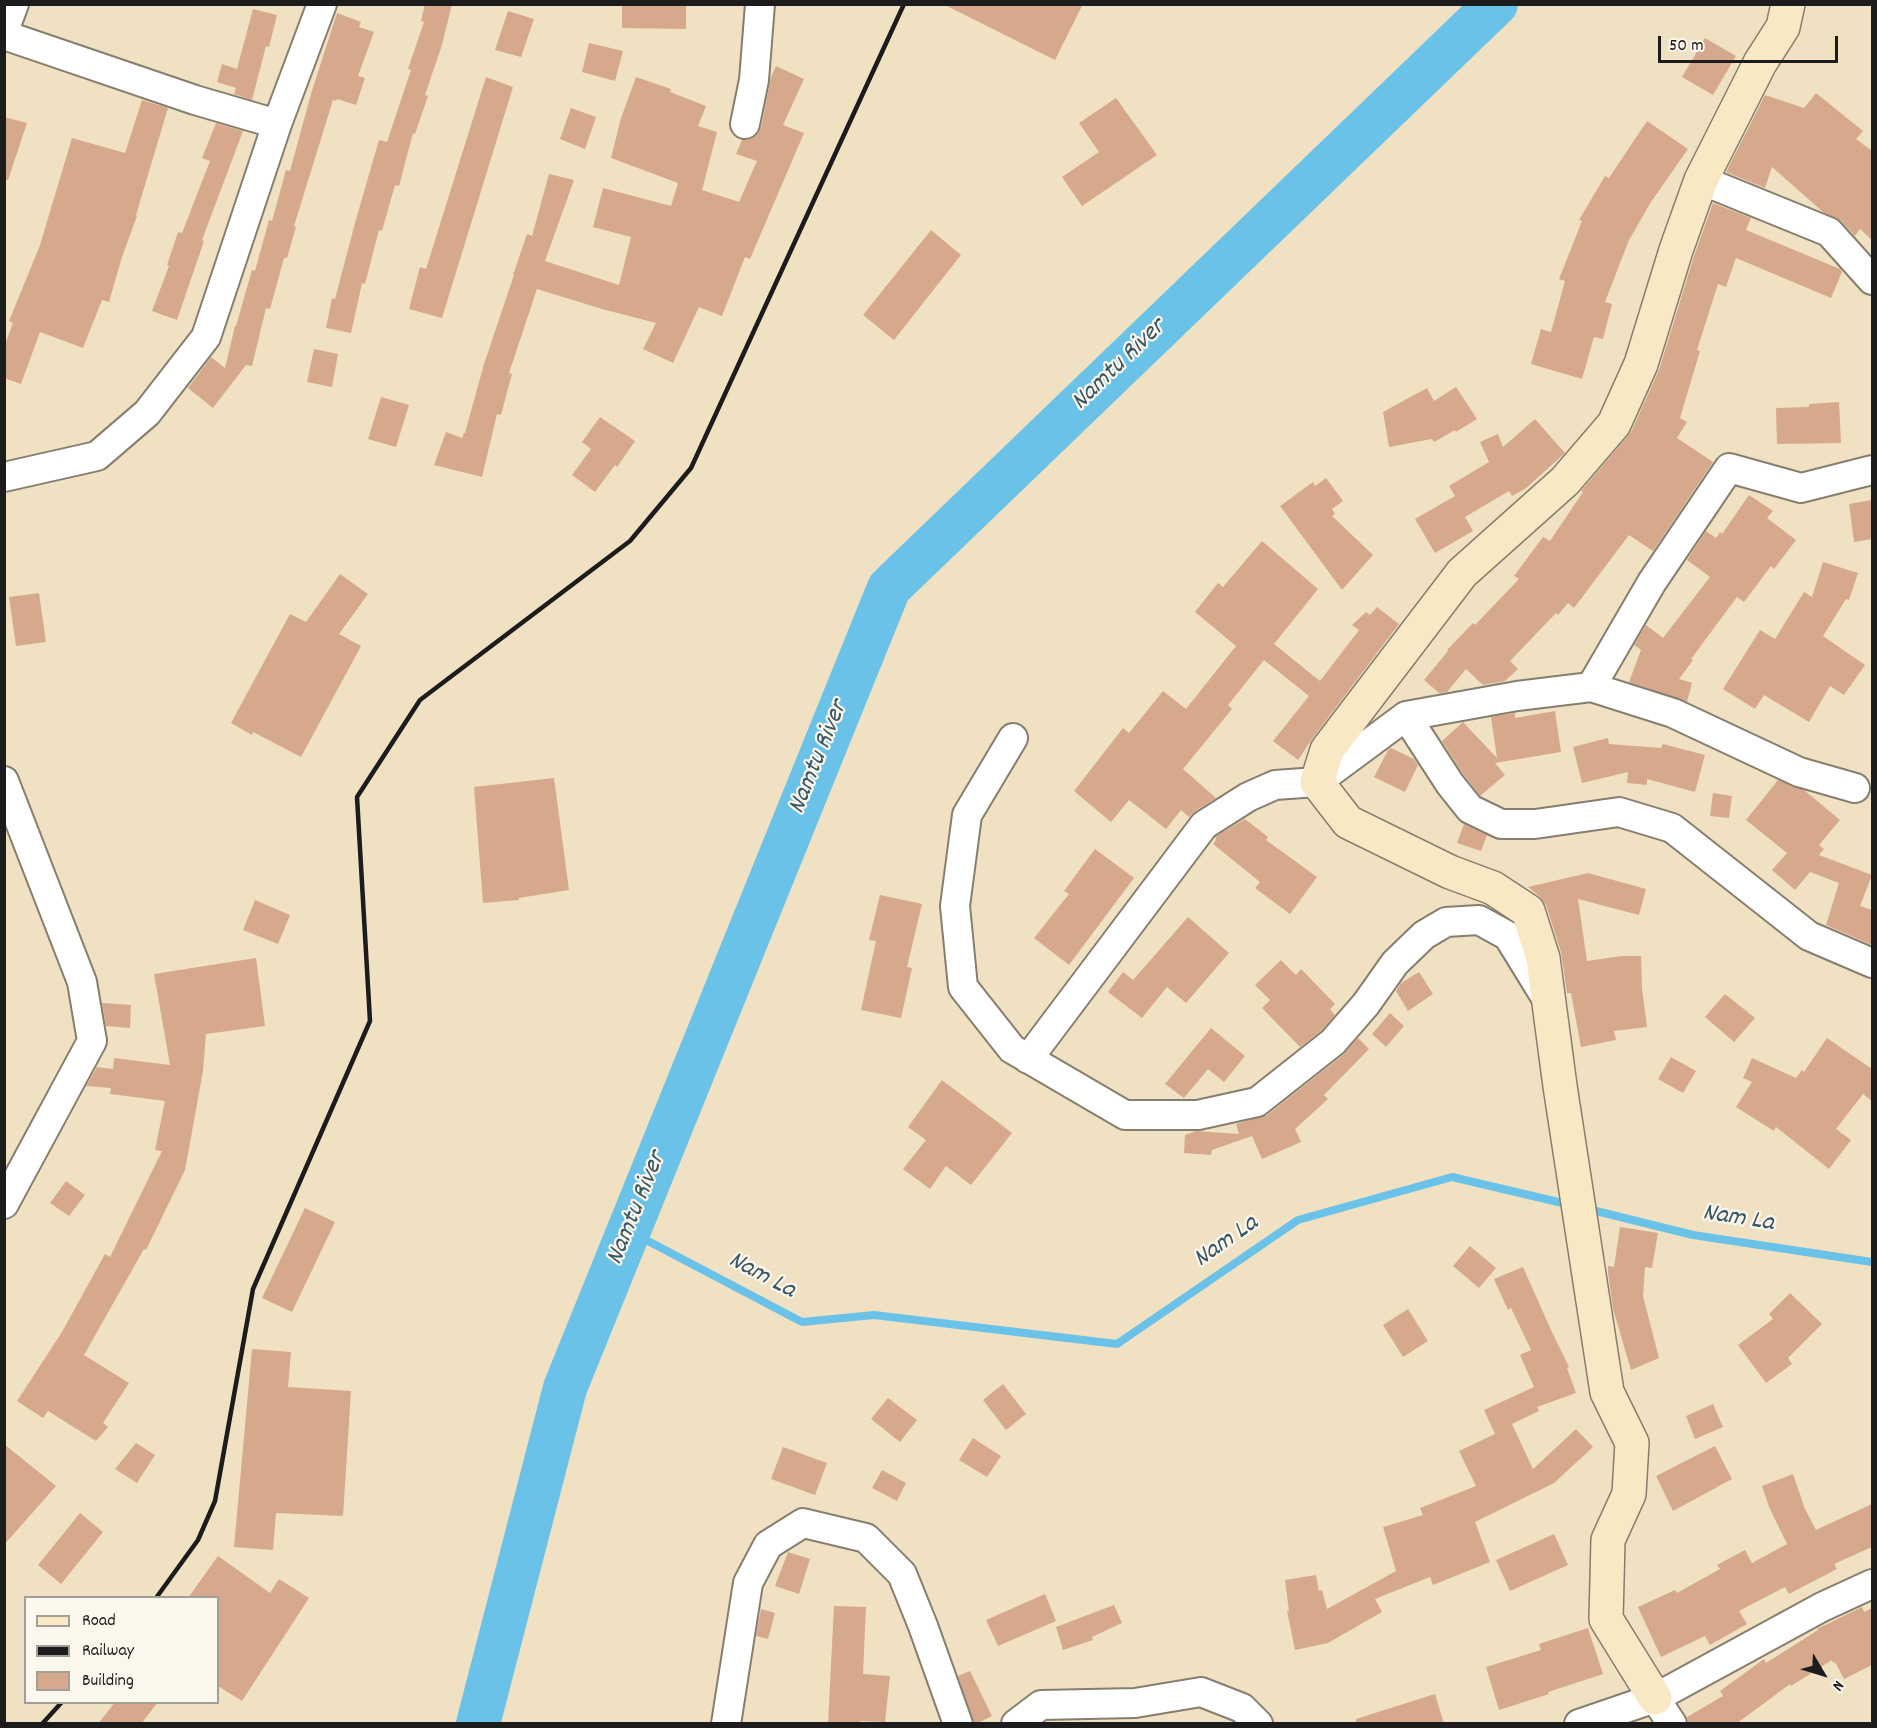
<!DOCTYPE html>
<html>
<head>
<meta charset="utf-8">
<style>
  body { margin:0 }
  #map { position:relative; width:1877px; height:1728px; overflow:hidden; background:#f0e1c2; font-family:Dekko,sans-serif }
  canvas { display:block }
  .frame { position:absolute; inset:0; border:6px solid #1c1c1c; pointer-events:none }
  .legend { position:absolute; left:24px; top:1596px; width:195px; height:108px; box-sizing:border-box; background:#fbf7ec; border:2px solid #a29f99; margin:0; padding:8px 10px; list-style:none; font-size:18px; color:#1c1c1c }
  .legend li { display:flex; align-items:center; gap:12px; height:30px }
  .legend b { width:30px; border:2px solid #a29f99 }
  .north { position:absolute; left:1793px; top:1644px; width:60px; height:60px; -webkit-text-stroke:4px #fbf7ec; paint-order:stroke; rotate:128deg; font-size:16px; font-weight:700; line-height:24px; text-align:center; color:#1c1c1c }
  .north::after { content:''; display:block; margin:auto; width:21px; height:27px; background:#1c1c1c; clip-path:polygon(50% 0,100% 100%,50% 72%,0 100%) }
  .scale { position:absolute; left:1658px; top:36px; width:180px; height:27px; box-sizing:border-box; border:3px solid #1c1c1c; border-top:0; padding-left:8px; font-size:18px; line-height:21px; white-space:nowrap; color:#1c1c1c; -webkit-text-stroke:4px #fbf7ec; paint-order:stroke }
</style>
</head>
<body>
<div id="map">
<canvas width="1877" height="1728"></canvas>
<div class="frame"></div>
<ul class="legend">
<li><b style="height:8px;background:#f8e8c3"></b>Road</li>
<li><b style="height:8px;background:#1c1c1c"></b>Railway</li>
<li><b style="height:16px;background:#d7a98c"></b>Building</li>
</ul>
<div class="north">N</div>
<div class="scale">50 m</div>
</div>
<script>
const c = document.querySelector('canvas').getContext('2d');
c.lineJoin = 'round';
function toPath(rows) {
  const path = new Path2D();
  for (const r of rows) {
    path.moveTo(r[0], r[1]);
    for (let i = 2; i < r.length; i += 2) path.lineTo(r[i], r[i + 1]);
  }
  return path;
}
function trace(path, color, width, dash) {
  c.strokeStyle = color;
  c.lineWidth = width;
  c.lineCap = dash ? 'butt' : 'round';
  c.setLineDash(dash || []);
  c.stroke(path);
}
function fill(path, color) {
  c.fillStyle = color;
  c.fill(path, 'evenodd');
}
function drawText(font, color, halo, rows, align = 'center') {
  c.font = font + ' Dekko,sans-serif';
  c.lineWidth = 4.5;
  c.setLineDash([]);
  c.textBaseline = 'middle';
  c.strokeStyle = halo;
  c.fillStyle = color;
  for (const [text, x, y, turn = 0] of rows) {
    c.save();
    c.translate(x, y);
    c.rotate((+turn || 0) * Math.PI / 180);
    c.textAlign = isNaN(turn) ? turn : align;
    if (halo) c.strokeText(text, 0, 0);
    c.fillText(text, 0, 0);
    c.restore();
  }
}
const stream = toPath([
  [1588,1209,1693,1235,1872,1262],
  [629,1231,802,1322,874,1315,1117,1344,1298,1220,1452,1177,1571,1205]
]);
const river = toPath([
  [478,1724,565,1388,889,588,1496,4]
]);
const building = toPath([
  [425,4,452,4,442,45,425,95,428,96,415,134,413,133,399,186,395,185,382,231,379,230,365,284,362,283,351,333,326,328,332,298,335,299,355,223,379,140,387,142,411,70,408,69,424,22,421,21],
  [622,4,686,4,686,29,622,28],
  [943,4,1083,4,1055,60],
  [253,9,277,15,269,47,266,46,252,100,234,94,236,88,217,82,222,64,237,69],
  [508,11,534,19,521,57,495,50],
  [337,13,361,22,359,27,374,32,358,76,365,78,356,105,337,99,336,101,333,100,294,226,296,227,287,258,284,258,270,309,266,308,252,366,246,365,213,408,188,388,211,357,225,368,235,326,236,326,252,270,255,271,269,220,272,221,286,170,290,171,311,94],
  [1705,38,1736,56,1713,95,1682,77],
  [589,43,623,51,615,81,582,72],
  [776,66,804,79,783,125,804,133,750,259,745,257,722,316,699,307,673,363,643,349,656,323,602,309,537,289,509,373,512,374,501,415,497,414,482,477,434,465,446,432,462,438,464,433,465,433,484,364,514,275,513,275,527,234,532,236,549,174,574,180,545,261,619,285,631,237,593,227,603,188,671,206,678,183,611,158,621,118,636,77,671,89,670,92,706,106,698,126,717,132,702,190,739,202,757,161,736,154,742,140,751,139,758,134,761,128,771,77],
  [486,77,513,87,442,318,409,309,420,267,426,269],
  [1816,93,1863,131,1856,139,1872,151,1872,240,1860,229,1855,236,1841,221,1823,212,1772,167,1765,188,1726,172,1765,95,1804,108],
  [1116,98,1157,155,1082,206,1062,177,1099,152,1079,123],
  [142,100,168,108,136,215,137,216,122,257,109,302,102,300,83,348,40,332,21,384,4,378,4,347,13,323,9,321,40,245,72,138,125,153],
  [571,108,596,117,585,149,560,139],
  [4,117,27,123,8,180,4,180],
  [1647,121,1688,149,1651,202,1629,240,1605,302,1612,304,1603,339,1594,337,1582,379,1531,364,1541,329,1551,332,1565,281,1559,279,1582,221,1579,220,1605,176,1609,178],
  [216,123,243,131,202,240,204,241,177,320,152,311,169,266,167,265,178,232,182,233,210,161,202,158],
  [1713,203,1751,218,1746,230,1840,269,1842,272,1831,298,1736,258,1726,287,1718,284,1697,350,1700,351,1680,418,1687,422,1677,438,1713,462,1653,551,1629,535,1574,608,1568,603,1558,615,1556,613,1510,661,1518,669,1505,681,1483,685,1466,669,1447,692,1439,693,1424,680,1448,651,1447,650,1473,623,1475,625,1519,579,1514,576,1543,537,1550,541,1583,492,1581,491,1631,432,1659,370,1694,256],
  [931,230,961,255,894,340,863,315],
  [314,349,338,354,332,387,307,382],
  [1456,387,1477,419,1456,432,1455,430,1434,442,1432,439,1389,447,1383,412,1427,388,1434,401],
  [381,397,409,405,396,447,368,439],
  [1839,402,1841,443,1777,444,1776,408,1809,407,1809,404],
  [600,417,635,441,617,467,615,465,595,492,572,475,591,449,582,442],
  [1535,419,1565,453,1525,489,1512,496,1509,491,1465,517,1473,531,1435,553,1415,519,1455,496,1449,486,1489,462,1480,442,1498,434,1503,447],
  [1326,478,1343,501,1332,509,1335,514,1332,516,1373,555,1342,590,1280,506,1313,482,1315,486],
  [1749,495,1773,511,1767,518,1796,540,1774,569,1771,566,1744,602,1737,597,1691,659,1693,660,1679,679,1692,683,1687,702,1629,682,1641,650,1634,645,1646,625,1663,638,1710,577,1687,560,1706,531,1716,538,1720,532,1722,534],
  [1872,500,1872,539,1854,542,1849,504],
  [1262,541,1318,589,1274,644,1320,681,1359,630,1352,625,1366,612,1370,615,1377,607,1399,624,1312,739,1298,760,1273,741,1309,696,1264,660,1228,705,1232,709,1183,769,1216,798,1195,811,1189,817,1181,810,1166,829,1129,800,1111,822,1074,791,1123,728,1129,733,1163,691,1186,709,1236,646,1195,612,1218,583,1223,587],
  [1823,562,1858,573,1849,600,1846,599,1823,636,1865,665,1844,695,1830,686,1809,722,1764,695,1755,709,1723,689,1760,630,1775,639,1804,592,1812,597],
  [340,574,368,594,339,634,361,646,301,757,253,732,252,735,231,723,290,614,306,622],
  [39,593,46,642,16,646,9,597],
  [1555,711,1561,752,1495,763,1505,775,1480,796,1463,774,1442,741,1463,722,1497,758,1491,717,1515,713,1515,718],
  [1608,738,1609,744,1661,748,1663,744,1705,755,1695,792,1647,779,1647,785,1627,783,1628,772,1582,783,1573,747],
  [1391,748,1414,759,1418,765,1405,792,1374,777,1388,750],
  [554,778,569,890,519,898,519,900,483,903,474,787],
  [1778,780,1804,790,1840,820,1819,845,1824,849,1819,855,1872,875,1860,906,1872,910,1872,945,1826,925,1839,883,1810,872,1795,890,1772,870,1787,853,1746,820],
  [1713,793,1732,796,1729,818,1710,816],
  [1245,819,1268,837,1266,840,1317,877,1290,914,1255,888,1260,882,1213,844,1216,840,1215,837],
  [1464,824,1487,835,1481,851,1457,843],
  [1095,849,1134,878,1069,965,1034,938,1069,894,1064,891],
  [1588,873,1646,889,1639,915,1578,899,1587,961,1622,956,1641,956,1642,988,1647,1027,1614,1031,1616,1040,1581,1047,1571,993,1567,993,1561,952,1546,905,1539,896,1528,887],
  [880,895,922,904,907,967,912,968,901,1018,861,1010,876,941,869,940],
  [255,900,290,915,278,944,243,930],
  [1188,917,1229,953,1186,1003,1167,987,1142,1018,1108,992,1123,972,1133,980],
  [256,958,265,1026,206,1034,203,1071,185,1170,146,1250,144,1249,84,1355,129,1383,103,1423,108,1427,96,1441,48,1411,43,1418,17,1401,62,1332,105,1254,110,1257,162,1151,155,1150,165,1101,110,1094,111,1088,86,1086,97,1067,113,1069,114,1058,170,1065,154,974],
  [1281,960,1296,975,1301,969,1335,1004,1330,1009,1335,1015,1322,1030,1300,1047,1262,1008,1270,1000,1255,985],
  [1419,972,1433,994,1408,1011,1396,991,1401,983],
  [1725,994,1755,1018,1734,1042,1705,1017],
  [102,1003,131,1005,130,1028,106,1026],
  [1390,1013,1404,1026,1386,1047,1372,1034],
  [1211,1028,1245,1056,1224,1082,1208,1069,1184,1098,1165,1084],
  [1358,1038,1369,1049,1324,1095,1328,1099,1295,1129,1301,1142,1262,1159,1252,1136,1212,1150,1211,1155,1184,1153,1185,1135,1196,1131,1239,1134,1236,1124,1267,1115,1343,1055],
  [1827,1038,1872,1069,1872,1101,1863,1094,1836,1129,1851,1140,1829,1169,1776,1127,1774,1131,1736,1107,1752,1082,1743,1078,1752,1058,1796,1078,1802,1070,1804,1072],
  [1671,1057,1696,1071,1683,1093,1658,1079],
  [942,1080,1012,1133,971,1185,946,1166,930,1189,903,1169,926,1140,908,1127],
  [66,1181,85,1195,69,1216,50,1203],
  [305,1208,335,1222,292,1312,262,1298],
  [1620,1227,1658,1233,1652,1268,1645,1267,1643,1296,1659,1358,1631,1370,1613,1309,1608,1272,1608,1266,1614,1267],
  [1470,1246,1496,1268,1479,1288,1453,1266],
  [1523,1267,1551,1330,1569,1367,1567,1368,1576,1393,1537,1407,1539,1411,1512,1424,1533,1469,1576,1429,1593,1447,1554,1483,1475,1522,1490,1562,1433,1585,1430,1577,1375,1599,1382,1612,1328,1643,1295,1650,1287,1611,1289,1611,1285,1580,1316,1575,1319,1591,1322,1590,1327,1609,1396,1571,1383,1527,1423,1515,1420,1508,1476,1486,1459,1451,1495,1434,1484,1410,1534,1387,1520,1355,1531,1350,1511,1308,1508,1310,1494,1279],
  [1790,1293,1822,1324,1788,1358,1792,1364,1766,1383,1738,1345,1773,1319,1769,1314],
  [1408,1309,1428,1341,1403,1357,1383,1325],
  [252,1349,291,1352,288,1387,351,1391,343,1516,276,1513,273,1550,234,1547],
  [1003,1384,1026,1414,1006,1430,983,1400],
  [888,1398,917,1420,900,1442,871,1419],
  [1713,1404,1723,1427,1695,1439,1686,1416],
  [973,1438,1001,1456,987,1477,959,1460],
  [136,1443,155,1455,137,1483,115,1469],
  [4,1444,56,1486,4,1545],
  [1715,1446,1732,1479,1673,1511,1656,1476],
  [783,1447,827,1463,815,1495,771,1479],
  [882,1470,906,1483,897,1501,872,1488],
  [1793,1474,1805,1509,1816,1530,1872,1504,1872,1547,1834,1564,1837,1569,1789,1594,1785,1587,1739,1611,1747,1624,1710,1645,1705,1636,1661,1657,1638,1607,1675,1590,1677,1593,1720,1569,1717,1565,1745,1550,1752,1563,1787,1544,1769,1507,1762,1486],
  [80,1513,103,1532,61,1584,38,1565],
  [1554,1534,1568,1565,1510,1591,1496,1560],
  [788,1552,810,1559,799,1594,775,1586],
  [218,1556,270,1593,279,1579,309,1598,242,1701,218,1686,218,1598,188,1598],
  [1045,1594,1056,1621,998,1646,986,1620],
  [1114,1605,1122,1623,1092,1637,1093,1640,1063,1650,1056,1627],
  [834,1606,866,1607,863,1674,890,1676,885,1722,861,1721,860,1724,828,1724],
  [1862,1607,1864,1612,1872,1608,1872,1665,1844,1679,1835,1662,1833,1663,1832,1660,1791,1686,1790,1684,1736,1724,1688,1724,1687,1717,1723,1696,1720,1691,1764,1659,1766,1663,1818,1630,1817,1629],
  [761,1609,775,1613,768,1639,756,1636],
  [1588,1628,1603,1674,1548,1692,1549,1694,1499,1710,1486,1667,1541,1650,1539,1644],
  [970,1671,992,1716,976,1724,974,1724,958,1676],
  [1435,1694,1444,1724,1356,1724,1356,1719],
  [115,1702,158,1702,141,1724,98,1724]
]);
const street = toPath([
  [4,31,14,4],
  [4,35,195,100,277,124],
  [745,124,754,80,760,4],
  [1701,180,1829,232,1872,280],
  [4,477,97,456,147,413,206,337,277,124,322,4],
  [1406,716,1450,784,1470,809,1501,824,1535,824,1619,812,1672,828,1809,936,1872,963],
  [1013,738,967,815,955,906,963,987,1012,1049,1125,1115,1198,1115,1257,1102,1333,1042,1366,1004,1395,963,1424,935,1446,922,1479,920,1508,936,1548,1001],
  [4,781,82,982,92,1041,4,1204],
  [1855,788,1799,772,1673,713,1591,687,1652,582,1729,468,1801,488,1872,470],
  [1028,1059,1204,825,1248,797,1275,785,1317,782,1406,716,1517,696,1591,687],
  [1655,1698,1672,1724],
  [726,1724,748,1583,768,1545,803,1523,866,1538,902,1574,923,1626,958,1724],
  [1016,1724,1041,1705,1135,1703,1201,1692,1242,1708,1258,1724],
  [1579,1724,1655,1698,1822,1607,1872,1584]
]);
const secondary = toPath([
  [1655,1698,1606,1619,1608,1540,1629,1494,1632,1443,1607,1392,1560,1086,1543,958,1528,911,1493,888,1450,872,1348,822,1317,782,1327,750,1462,573,1565,481,1614,424,1641,364,1676,250,1701,180,1760,63,1783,27,1788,4]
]);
const rail = toPath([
  [156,1598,198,1540,215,1501,253,1289,370,1021,357,797,420,700,630,541,691,468,904,4],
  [42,1724,62,1702]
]);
const waterNames = [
  ["Namtu River",1120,366,-44],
  ["Namtu River",820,758,-68],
  ["Namtu River",638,1209,-68],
  ["Nam La",1738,1220,9],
  ["Nam La",1227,1243,-35],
  ["Nam La",761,1277,28]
];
trace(stream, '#6bc2e8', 8);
trace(river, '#6bc2e8', 44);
fill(building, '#d7a98c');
trace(street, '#867e6f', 32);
trace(secondary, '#867e6f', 36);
trace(street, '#fff', 28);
trace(secondary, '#f8e8c3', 33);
trace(rail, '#1c1c1c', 4.5);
drawText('italic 26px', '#385663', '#fbf7ec', waterNames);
</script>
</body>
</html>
